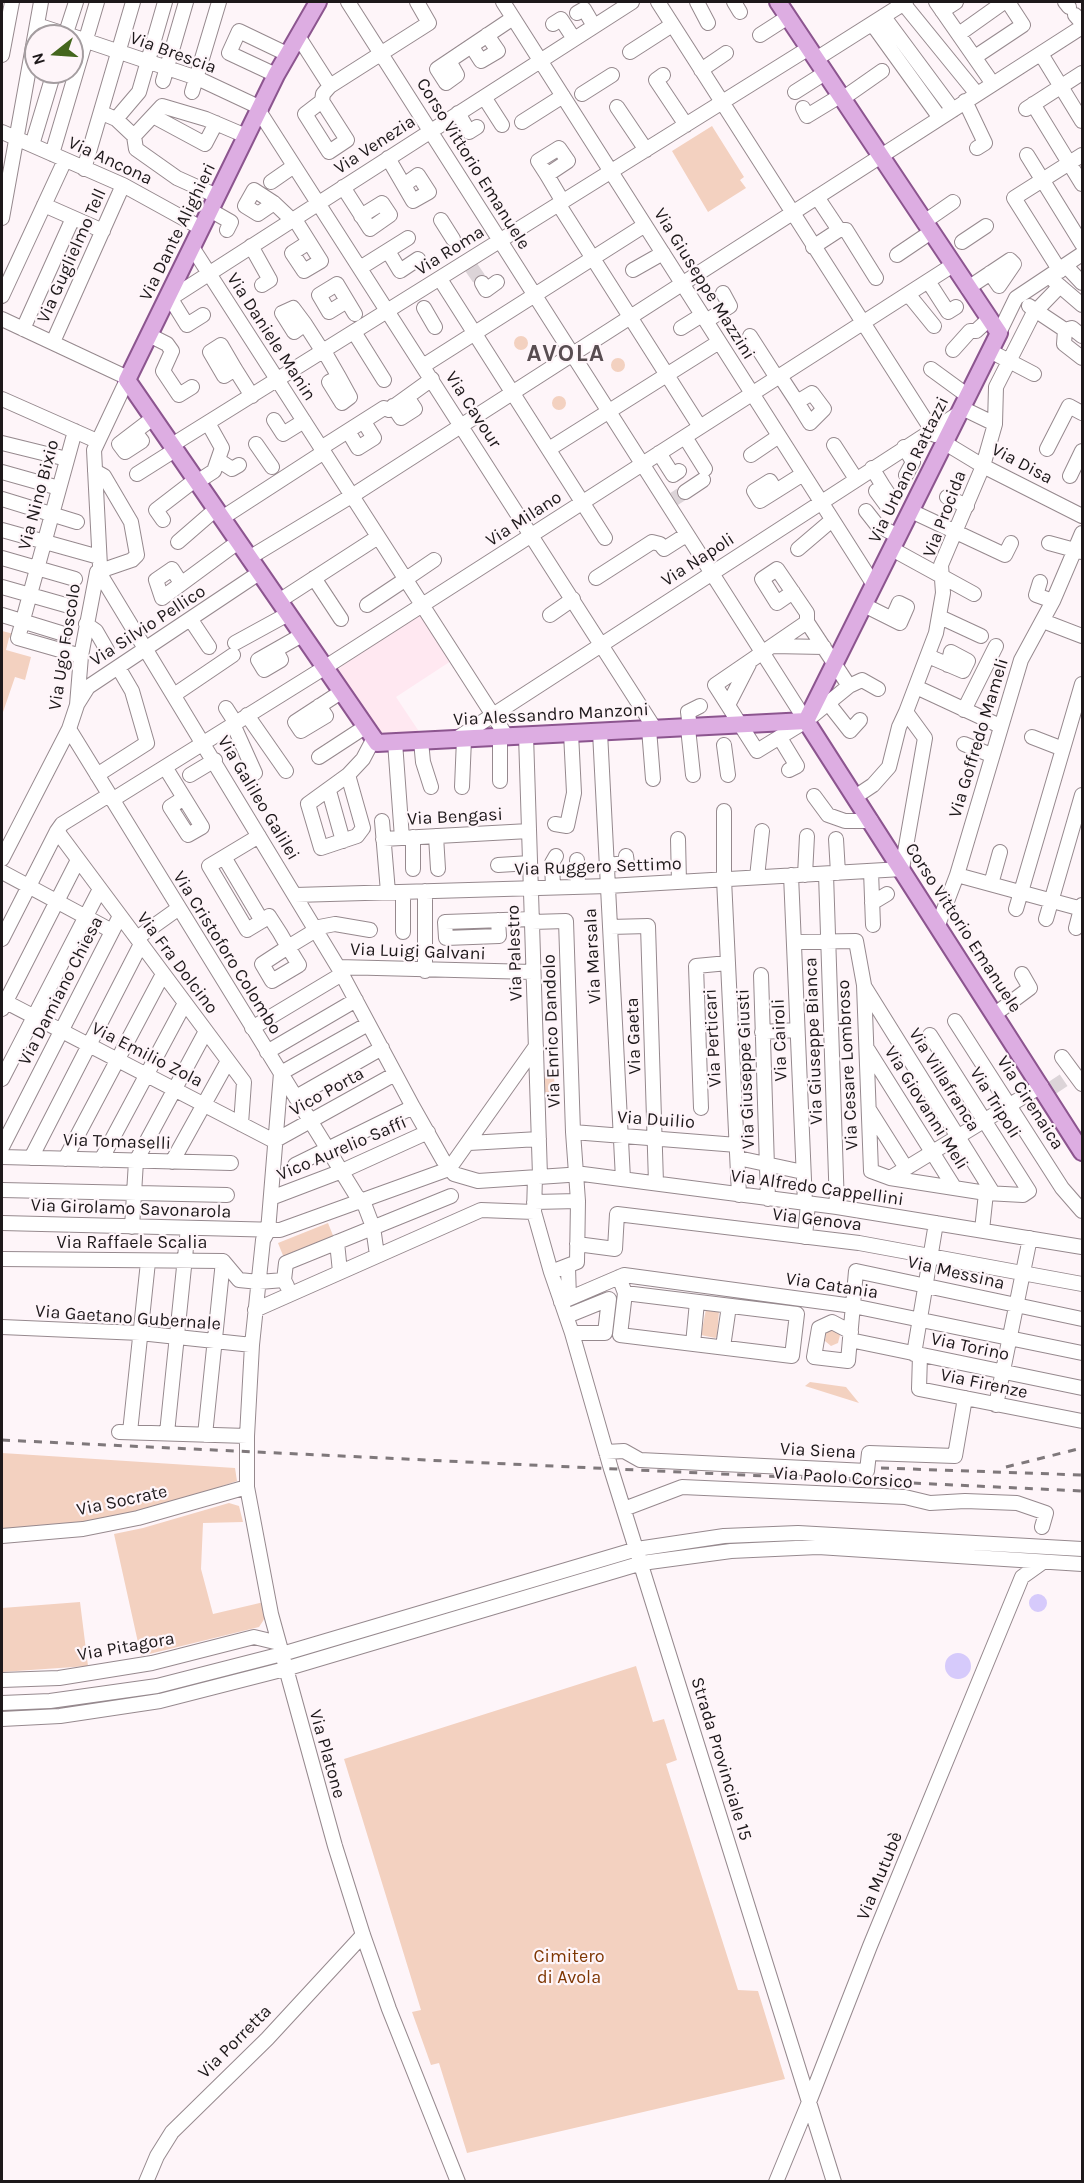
<!DOCTYPE html>
<html>
<head>
<meta charset="utf-8">
<style>
  body { margin:0 }
  #map { position:relative; width:1084px; height:2183px; overflow:hidden; background:#fef5f9; font-family:Karla,sans-serif }
  canvas { display:block }
  .frame { position:absolute; inset:0; border:3px solid #1d181a; pointer-events:none }
  .north { position:absolute; left:24px; top:24px; width:60px; height:60px; box-sizing:border-box; background:#fef5f9; border:2px solid #a49da0; border-radius:50%; rotate:253deg; font-size:16px; font-weight:700; line-height:24px; text-align:center; color:#1d181a }
  .north::after { content:''; display:block; margin:auto; width:21px; height:27px; background:#44661d; clip-path:polygon(50% 0,100% 100%,50% 72%,0 100%) }
</style>
</head>
<body>
<div id="map">
<canvas width="1084" height="2183"></canvas>
<div class="frame"></div>
<div class="north">N</div>
</div>
<script>
const c = document.querySelector('canvas').getContext('2d');
c.lineJoin = 'round';
function fill(path, color) {
  c.fillStyle = color;
  c.fill(path, 'evenodd');
}
function toPath(rows) {
  const path = new Path2D();
  for (const r of rows) {
    if (r.length === 3) {
      path.moveTo(r[0] + r[2], r[1]);
      path.arc(r[0], r[1], r[2], 0, 2 * Math.PI);
      continue;
    }
    path.moveTo(r[0], r[1]);
    for (let i = 2; i < r.length; i += 2) path.lineTo(r[i], r[i + 1]);
  }
  return path;
}
function trace(path, color, width, dash) {
  c.strokeStyle = color;
  c.lineWidth = width;
  c.lineCap = dash ? 'butt' : 'round';
  c.setLineDash(dash || []);
  c.stroke(path);
}
function drawText(font, color, halo, rows, align = 'center') {
  c.font = font + ' Karla,sans-serif';
  c.lineWidth = 4.5;
  c.setLineDash([]);
  c.textBaseline = 'middle';
  c.strokeStyle = halo;
  c.fillStyle = color;
  for (const [text, x, y, turn = 0] of rows) {
    c.save();
    c.translate(x, y);
    c.rotate((+turn || 0) * Math.PI / 180);
    c.textAlign = isNaN(turn) ? turn : align;
    if (halo) c.strokeText(text, 0, 0);
    c.fillText(text, 0, 0);
    c.restore();
  }
}
const built = toPath([
  [421,614,451,661,396,697,420,733,382,737,335,670]
]);
const green = toPath([
  [712,126,744,177,740,180,746,188,708,212,672,151],
  [521,343,7],
  [618,365,7],
  [559,403,7],
  [2,631,14,634,9,638,6,650,31,657,25,680,15,677,2,715],
  [554,1076,555,1092,543,1092,544,1077],
  [328,1223,334,1238,284,1258,278,1243],
  [706,1309,719,1311,717,1337,715,1338,701,1335],
  [833,1330,840,1335,838,1343,831,1346,825,1341,826,1333],
  [810,1382,846,1387,859,1403,805,1386],
  [2,1453,235,1468,237,1481,163,1506,112,1517,66,1524,2,1529],
  [229,1503,239,1506,243,1522,203,1523,201,1569,213,1614,264,1602,266,1615,263,1621,259,1627,141,1656,114,1534,143,1528],
  [80,1602,88,1666,2,1672,2,1608],
  [636,1666,653,1722,664,1719,677,1760,666,1764,738,1990,758,1991,785,2079,467,2153,439,2063,431,2065,412,2012,421,2010,344,1759]
]);
const water = toPath([
  [1038,1603,9],
  [958,1666,13]
]);
const minorTunnel = toPath([
  [453,239,465,257],
  [471,267,482,283],
  [674,499,685,492],
  [1052,1088,1067,1078]
]);
const majorTunnel = toPath([
  [1047,1554,1082,1556],
  [577,1573,636,1557,729,1543,833,1542],
  [2,1712,48,1710,160,1693,285,1661,475,1604]
]);
const minor = toPath([
  [348,2,806,721],
  [503,2,874,585],
  [658,2,935,435],
  [697,2,708,23],
  [734,2,740,12],
  [936,2,993,84],
  [1065,2,1069,7],
  [903,3,977,94],
  [942,11,956,2],
  [577,13,584,9,594,26],
  [1075,15,1081,22],
  [884,17,953,110],
  [553,24,561,19,574,39],
  [37,25,71,36],
  [873,25,940,118],
  [959,34,1004,2],
  [760,35,788,17],
  [65,36,76,2],
  [72,36,197,78,261,108],
  [298,36,330,86],
  [472,47,481,61,498,51,487,35],
  [630,52,672,25],
  [1041,54,1082,121],
  [2,55,12,2],
  [975,57,1023,25,1008,2],
  [816,59,906,2],
  [449,61,457,75,446,83,437,69,513,18],
  [701,70,726,53],
  [276,75,229,53,239,31,287,54],
  [663,75,656,80,686,125],
  [163,81,186,2],
  [192,92,219,2],
  [795,92,825,73],
  [582,94,612,75],
  [484,97,502,125],
  [842,99,882,71],
  [322,101,305,114,329,152,347,140,322,101,323,94,330,86,429,23,417,2],
  [965,101,985,143,977,148],
  [1033,104,1082,184],
  [617,107,646,150],
  [803,108,807,116,840,96],
  [1026,109,1082,73],
  [259,111,655,729],
  [102,113,116,119,139,92,165,2],
  [458,113,469,132,477,127],
  [153,116,205,144,216,123],
  [116,119,134,136,136,149,177,178,217,196],
  [522,122,563,96],
  [2,132,123,185,201,228],
  [134,136,162,106,206,119,246,136],
  [32,145,54,72],
  [52,154,97,2],
  [1027,155,1082,244],
  [388,158,413,201,429,192,418,175,404,185],
  [84,169,133,2],
  [547,175,568,161,559,148,538,161,547,175,563,202],
  [271,182,294,166],
  [343,187,370,229,390,215,382,203,361,216],
  [274,203,258,214,245,206,254,190,274,203,292,220],
  [44,205,103,231],
  [559,205,700,427],
  [210,210,231,222,227,230],
  [2,218,41,2],
  [294,218,321,261,304,271,292,253,309,242],
  [441,220,453,239],
  [924,222,953,202],
  [839,230,846,230,876,278],
  [962,242,986,226],
  [251,246,270,280,262,285],
  [192,247,507,737],
  [813,247,839,230,817,197],
  [388,251,400,271,418,259],
  [897,255,931,232],
  [1066,266,1082,283],
  [360,268,408,238],
  [633,270,663,253],
  [1060,271,1014,198,1082,155],
  [440,279,605,538],
  [928,281,948,312,956,307],
  [1054,281,1082,305],
  [482,283,486,290,497,282],
  [968,288,1010,260,1014,264,999,286,990,273],
  [908,294,934,326],
  [2,296,65,160],
  [347,301,329,312,319,295,337,284,355,314],
  [1029,306,1065,330,1072,328,1082,336],
  [424,308,435,327],
  [203,315,187,325,174,304,168,300,632,2],
  [2,319,128,378],
  [706,321,730,306,723,293],
  [305,324,294,332,282,313,293,308,305,324,323,352],
  [681,328,702,315],
  [23,329,73,218],
  [1065,330,1064,344,1082,358],
  [354,332,384,380],
  [999,333,1016,298,1082,254],
  [149,335,167,344,172,351,163,371,179,395,192,387],
  [750,336,777,378],
  [53,342,123,185],
  [953,350,970,331,976,331,989,319],
  [324,351,339,377,350,397,342,403,329,382,339,377],
  [990,351,1034,374],
  [423,366,645,225],
  [235,369,224,376,210,352,221,345,235,369,252,396],
  [931,369,968,396],
  [780,376,797,402,810,423,824,409,812,393,797,402],
  [127,380,94,450,100,566,103,579,338,967,413,1107,443,1160,454,1174,478,1181,583,1174,837,1207,1082,1247],
  [2,399,97,441],
  [393,406,401,418,415,409,407,397],
  [962,408,995,424],
  [274,420,283,434,304,421],
  [75,431,18,638,81,656],
  [348,431,358,448,374,438,364,422],
  [135,432,142,441,125,452,119,444,153,418],
  [685,437,705,469],
  [2,443,67,459],
  [945,443,983,466,1082,516],
  [256,444,272,467],
  [172,445,809,48],
  [834,445,856,479],
  [904,447,913,462,906,475],
  [321,448,384,408,389,410,432,379],
  [549,449,719,342],
  [1047,449,1069,406,1082,413],
  [659,453,673,475,679,471],
  [751,455,779,436],
  [218,460,232,469,239,465],
  [872,468,883,486,891,498,887,506,876,491,883,486],
  [2,472,59,488],
  [137,474,175,450],
  [1070,476,1082,451],
  [197,482,214,471,222,448,208,423],
  [776,491,770,481,754,491,760,501,776,491,803,474],
  [685,492,703,480],
  [947,497,967,506],
  [2,499,77,522],
  [866,511,877,525,898,536],
  [911,511,1005,555,1011,543],
  [222,518,324,452],
  [163,520,156,510,195,480],
  [2,530,99,557],
  [178,542,216,509],
  [1049,543,1082,552],
  [798,549,832,520],
  [892,549,974,594],
  [2,558,75,579],
  [249,558,358,492,1082,27],
  [314,578,341,619],
  [596,578,652,542,660,544,664,549,686,535],
  [406,579,434,560],
  [1040,582,1036,595,1053,601],
  [181,583,172,569,156,580,162,598,238,542],
  [2,587,69,606],
  [793,592,777,603,762,579,777,569,807,613,807,622],
  [279,601,378,537],
  [367,605,406,579],
  [864,605,900,623,907,607,899,603,892,619],
  [2,615,64,634],
  [550,615,573,599],
  [940,617,981,636],
  [191,620,209,647],
  [1043,621,1082,636],
  [807,622,849,686,806,721,757,751,715,685,807,622],
  [86,624,96,631,107,650],
  [235,643,288,614],
  [772,646,824,647],
  [276,651,281,660,264,670,258,660,302,635],
  [928,656,963,671,968,661,951,652,948,665],
  [849,686,862,680,878,689],
  [916,687,1000,726],
  [174,695,233,655],
  [78,703,88,687,259,573],
  [828,703,850,731,860,720],
  [728,705,749,664],
  [319,706,326,716,301,731,295,722,341,692],
  [226,708,235,722],
  [964,710,996,646],
  [247,715,286,771],
  [233,724,255,773],
  [688,728,693,775],
  [690,728,688,712,700,706],
  [69,729,356,1195,365,1206,373,1227,377,1255],
  [649,729,653,779],
  [600,732,623,1179],
  [526,735,540,1176],
  [1032,737,1063,749],
  [780,738,797,766,789,770],
  [456,739,961,412],
  [421,741,423,762,431,787],
  [395,742,402,838],
  [964,744,991,755],
  [724,745,728,775],
  [319,757,365,727],
  [165,767,202,827,188,835,170,807,184,798],
  [97,775,147,743,132,691,118,667],
  [190,775,215,760],
  [348,775,363,828,357,836,321,848,308,804,348,775,363,759,373,740],
  [500,781,500,737],
  [462,787,464,739],
  [329,791,343,841],
  [814,796,828,815,845,821,871,821],
  [855,797,873,785,889,767,899,727,906,712],
  [112,800,324,668,953,265],
  [724,811,724,879,739,1195],
  [382,821,388,892],
  [555,824,567,826,574,793,571,733],
  [57,831,244,1082,241,1124],
  [259,836,224,857,262,921,269,916,280,933,288,947,299,965,272,981,262,964,288,947,316,930],
  [436,836,438,869],
  [413,837,413,869],
  [383,839,529,831],
  [678,839,679,882],
  [836,839,838,873],
  [224,857,209,866,247,930,262,921],
  [2,859,69,729,77,705,81,656,97,572,132,560,137,555,131,522,104,476,95,471],
  [577,860,578,886],
  [498,865,530,863],
  [607,865,627,863,626,856],
  [871,871,873,925],
  [2,872,112,931],
  [826,874,837,1207],
  [791,875,805,1203],
  [805,875,807,836],
  [957,875,1082,909],
  [757,877,762,831],
  [991,884,1000,852],
  [553,887,552,863,556,856],
  [425,891,425,971],
  [403,892,403,932],
  [295,895,608,886,902,869,925,738,906,712,936,633,943,593,941,565,983,466,995,424,996,387,1033,314,1060,286],
  [872,903,887,894],
  [1016,909,1082,684],
  [1046,919,1082,795],
  [498,920,499,936,446,938,445,922,532,919],
  [532,922,566,921,573,1132,578,1201,577,1262,551,1272],
  [938,925,957,875,1021,660,1053,601,1082,533],
  [610,927,648,926,656,1183],
  [314,928,335,924,370,930],
  [1076,928,1082,905],
  [137,938,179,908],
  [2,939,57,831,62,824,109,795],
  [794,942,856,941,864,985,871,1171,890,1178,986,1193,1023,1195,1029,1191,930,1035],
  [338,967,533,972],
  [761,975,768,1199],
  [864,986,993,1193],
  [2,1000,276,1142],
  [2,1009,78,860],
  [995,1014,1030,988,1022,974],
  [955,1021,1062,1188,1082,1211],
  [368,1024,281,1073,268,1231,263,1240,252,1345,247,1436,247,1487,271,1614,335,1846,363,1935,389,2009,458,2182],
  [252,1028,342,974],
  [762,1032,797,1030],
  [868,1050,954,1187],
  [267,1052,356,1000],
  [1062,1057,1082,1084],
  [2,1079,100,889],
  [296,1097,382,1048],
  [701,1108,696,966,728,963],
  [870,1111,906,1168],
  [573,1132,737,1145],
  [276,1140,395,1074],
  [469,1143,539,1139],
  [2,1147,120,916],
  [2,1157,231,1163],
  [31,1158,141,944],
  [738,1158,803,1172],
  [65,1159,163,974],
  [101,1160,185,1003],
  [172,1162,228,1061],
  [295,1165,413,1107],
  [535,1177,534,1212,551,1272,572,1333,611,1469,809,2102,776,2182],
  [890,1178,1041,1086],
  [2,1190,227,1195],
  [271,1198,342,1171,428,1132],
  [534,1202,578,1201],
  [2,1223,280,1230,449,1169,536,1046],
  [132,1227,136,1161,206,1031],
  [982,1230,986,1193],
  [805,1237,808,1203],
  [337,1242,340,1272],
  [577,1244,615,1249,617,1214,859,1243,1082,1284],
  [2,1259,223,1261,239,1280,259,1282,284,1280],
  [568,1267,569,1298],
  [619,1277,625,1293,620,1335,792,1356,797,1314,625,1293],
  [287,1286,284,1280,286,1263,451,1196],
  [561,1302,624,1275,853,1306,1082,1353],
  [255,1310,481,1210,534,1212],
  [567,1316,609,1299,605,1333,572,1333],
  [2,1327,140,1333,252,1345],
  [851,1332,832,1322,819,1328,814,1357,848,1361,856,1271,1082,1319],
  [850,1340,1082,1388],
  [693,1344,697,1302],
  [723,1347,729,1306],
  [914,1354,936,1223],
  [920,1355,919,1389,1082,1421],
  [996,1405,1030,1238],
  [119,1432,247,1436],
  [130,1432,148,1262],
  [167,1433,188,1228],
  [205,1435,223,1261],
  [606,1452,624,1451,640,1460,867,1471,869,1453,955,1456,965,1398],
  [624,1509,682,1487,905,1497,930,1503,965,1501,1017,1503,1046,1513,1042,1527],
  [2,1536,83,1529,138,1518,247,1487],
  [2,1680,59,1678,152,1663,254,1637,279,1643],
  [2,1703,50,1701,157,1686,282,1654,637,1549,724,1536,798,1533,1082,1549],
  [2,1719,60,1716,160,1701,285,1669,642,1563,731,1551,818,1547,1082,1564],
  [146,2182,157,2156,172,2132,267,2039,363,1935],
  [834,2182,809,2102,870,1946,1022,1577,1043,1562]
]);
const major = toPath([
  [318,2,276,75,127,380,377,743,806,721],
  [778,2,999,333,806,721],
  [806,721,1082,1152]
]);
const rail = toPath([
  [2,1440,1082,1491],
  [1006,1467,1082,1448],
  [881,1468,1082,1475]
]);
const streetNames = [
  ["Via Brescia",173,53,20],
  ["Via Venezia",375,145,-33],
  ["Via Ancona",110,161,25],
  ["Corso Vittorio Emanuele",473,164,58],
  ["Via Dante Alighieri",178,232,-64],
  ["Via Roma",450,251,-32],
  ["Via Guglielmo Tell",72,256,-66],
  ["Via Giuseppe Mazzini",704,284,58],
  ["Via Daniele Manin",271,337,57],
  ["Via Cavour",473,410,57],
  ["Via Disa",1022,464,28],
  ["Via Urbano Rattazzi",909,470,-64],
  ["Via Nino Bixio",39,495,-75],
  ["Via Procida",945,514,-69],
  ["Via Milano",524,519,-33],
  ["Via Napoli",698,560,-33],
  ["Via Silvio Pellico",148,626,-33],
  ["Via Ugo Foscolo",65,647,-81],
  ["Via Alessandro Manzoni",551,715,-3],
  ["Via Goffredo Mameli",979,738,-73],
  ["Via Galileo Galilei",258,798,59],
  ["Via Bengasi",455,817,-3],
  ["Via Ruggero Settimo",598,867,-2],
  ["Corso Vittorio Emanuele",963,928,57],
  ["Via Luigi Galvani",418,952,2],
  ["Via Cristoforo Colombo",227,953,58],
  ["Via Palestro",515,953,-92],
  ["Via Marsala",593,956,-93],
  ["Via Fra Dolcino",177,963,53],
  ["Via Damiano Chiesa",61,991,-63],
  ["Via Enrico Dandolo",552,1031,-92],
  ["Via Gaeta",634,1036,-92],
  ["Via Perticari",713,1038,-93],
  ["Via Cairoli",780,1040,-92],
  ["Via Giuseppe Bianca",814,1041,-92],
  ["Via Emilio Zola",147,1055,27],
  ["Via Cesare Lombroso",848,1065,-93],
  ["Via Giuseppe Giusti",746,1069,-92],
  ["Via Villafranca",944,1080,58],
  ["Vico Porta",327,1092,-29],
  ["Via Tripoli",995,1103,58],
  ["Via Cirenaica",1030,1103,57],
  ["Via Giovanni Meli",926,1108,58],
  ["Via Duilio",656,1120,4],
  ["Via Tomaselli",117,1142,2],
  ["Vico Aurelio Saffi",342,1149,-23],
  ["Via Alfredo Cappellini",817,1188,8],
  ["Via Girolamo Savonarola",131,1209,2],
  ["Via Genova",817,1220,7],
  ["Via Raffaele Scalia",132,1243],
  ["Via Messina",956,1273,13],
  ["Via Catania",832,1286,9],
  ["Via Gaetano Gubernale",128,1318,4],
  ["Via Torino",970,1347,12],
  ["Via Firenze",984,1384,12],
  ["Via Siena",818,1451,3],
  ["Via Paolo Corsico",843,1478,4],
  ["Via Socrate",122,1501,-12],
  ["Via Pitagora",126,1647,-10],
  ["Via Platone",327,1754,74],
  ["Strada Provinciale 15",721,1759,73],
  ["Via Mutubè",880,1876,-68],
  ["Via Porretta",235,2042,-45]
];
const parkNames = [
  ["Cimitero",569,1957],
  ["di Avola",569,1978]
];
const districtNames = [
  ["AVOLA",566,354]
];
fill(built, '#ffe8f1');
fill(green, '#f3d1c0');
fill(water, '#d6cafb');
trace(minorTunnel, '#dcd4d8', 14, [14, 7]);
trace(majorTunnel, '#dcd4d8', 16, [16, 8]);
trace(minor, '#96898e', 16);
trace(major, '#8c558f', 20);
trace(minor, '#fff', 14);
trace(major, '#ddade2', 16);
trace(rail, '#7f787b', 3, [8, 8]);
drawText('18px', '#1d181a', '#fef5f9', streetNames);
drawText('18px', '#7e3602', '#fef5f9', parkNames);
c.letterSpacing = '1.5px';
drawText('bold 24px', '#584d51', '#fef5f9', districtNames);
c.letterSpacing = '0px';
</script>
</body>
</html>
